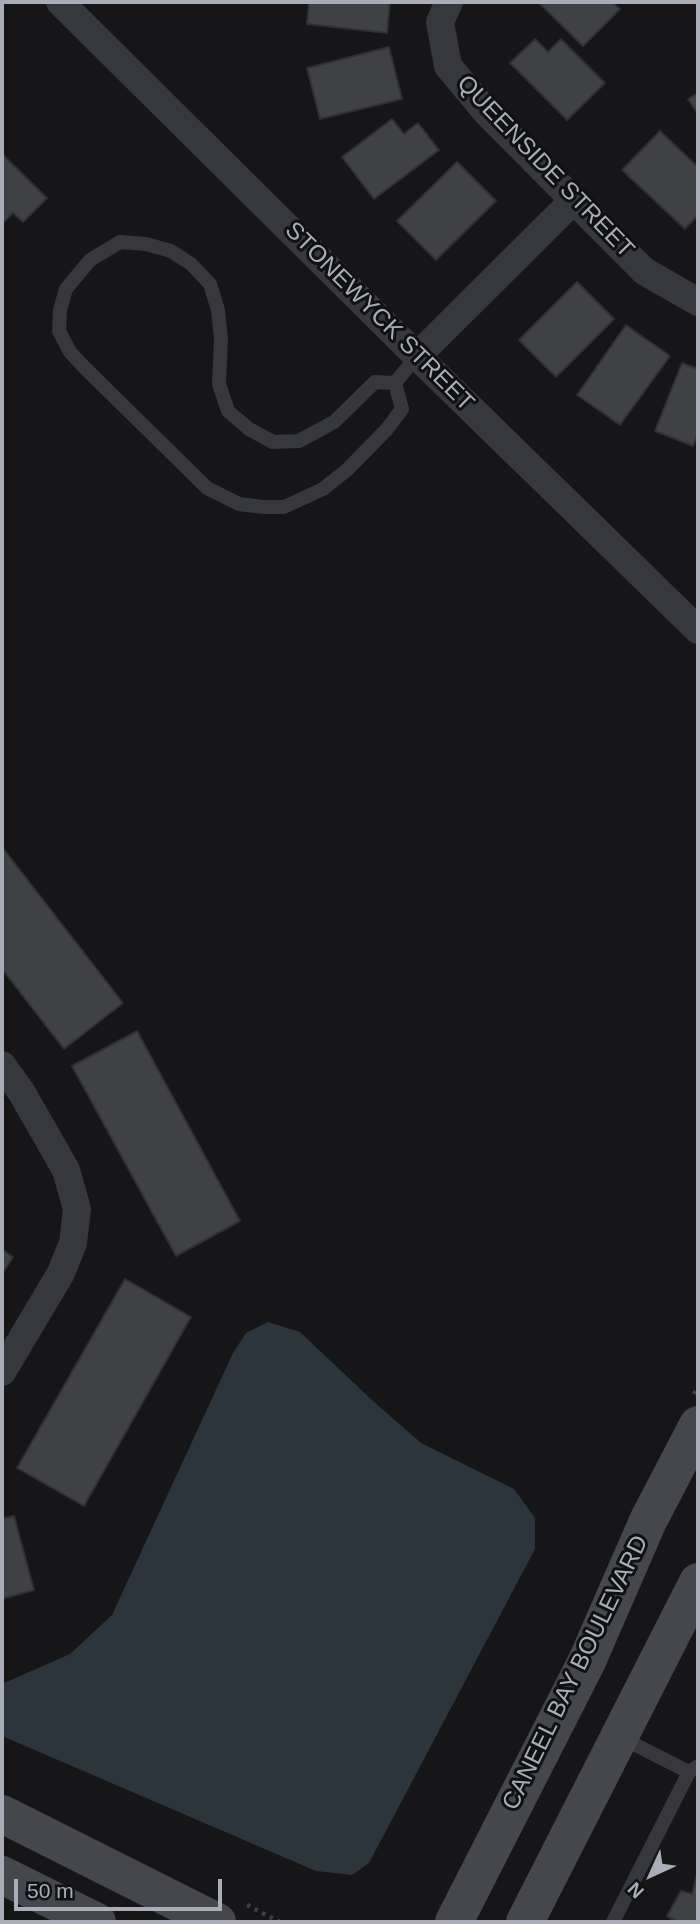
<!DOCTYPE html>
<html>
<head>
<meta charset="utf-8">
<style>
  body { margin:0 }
  #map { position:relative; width:700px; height:1924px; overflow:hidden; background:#161618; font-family:Helvetica,sans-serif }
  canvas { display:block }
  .frame { position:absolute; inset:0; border:4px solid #a8adb8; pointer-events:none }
  .north { position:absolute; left:616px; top:1840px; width:70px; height:70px; -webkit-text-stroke:5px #111113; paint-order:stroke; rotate:225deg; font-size:19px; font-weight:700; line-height:28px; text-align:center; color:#a8adb8 }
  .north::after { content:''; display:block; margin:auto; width:24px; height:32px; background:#a8adb8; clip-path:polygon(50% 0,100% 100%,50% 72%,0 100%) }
  .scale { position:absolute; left:14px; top:1879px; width:208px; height:32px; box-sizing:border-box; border:4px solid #a8adb8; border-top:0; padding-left:9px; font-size:21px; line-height:24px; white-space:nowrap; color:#a8adb8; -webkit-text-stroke:5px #111113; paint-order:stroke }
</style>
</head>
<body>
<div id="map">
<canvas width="700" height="1924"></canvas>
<div class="frame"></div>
<div class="north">N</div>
<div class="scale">50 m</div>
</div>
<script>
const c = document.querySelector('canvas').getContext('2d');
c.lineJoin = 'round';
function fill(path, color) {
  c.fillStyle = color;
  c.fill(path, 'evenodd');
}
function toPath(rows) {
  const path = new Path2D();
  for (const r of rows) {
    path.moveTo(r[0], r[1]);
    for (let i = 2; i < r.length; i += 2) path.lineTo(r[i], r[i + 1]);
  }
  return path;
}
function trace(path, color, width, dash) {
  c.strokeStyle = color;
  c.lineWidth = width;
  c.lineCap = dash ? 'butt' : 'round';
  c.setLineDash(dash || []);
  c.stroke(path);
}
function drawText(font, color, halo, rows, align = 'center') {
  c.font = font + ' Helvetica,sans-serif';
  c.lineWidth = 6;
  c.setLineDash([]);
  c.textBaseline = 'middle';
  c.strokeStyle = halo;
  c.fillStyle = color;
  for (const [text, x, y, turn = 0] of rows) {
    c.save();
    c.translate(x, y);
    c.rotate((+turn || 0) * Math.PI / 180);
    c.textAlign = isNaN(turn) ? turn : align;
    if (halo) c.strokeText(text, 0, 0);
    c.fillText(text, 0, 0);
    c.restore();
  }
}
const water = toPath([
  [268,1322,300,1332,373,1401,421,1443,514,1489,535,1518,535,1549,369,1863,352,1875,316,1871,2,1736,2,1684,70,1654,112,1615,233,1353,246,1333]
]);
const building = toPath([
  [309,2,390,2,387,33,307,24,309,2],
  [538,2,612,2,620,9,583,46,538,2],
  [535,39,548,52,561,39,605,83,567,120,510,63,535,39],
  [389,47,402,99,320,119,307,68,389,47],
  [698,93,698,114,688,99,698,93],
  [392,119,404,134,418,123,439,150,374,199,342,157,392,119],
  [660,131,698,167,698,215,685,229,622,170,660,131],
  [2,154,47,198,23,222,13,213,2,224,2,154],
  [457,162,496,201,436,260,397,221,457,162],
  [577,282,614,319,556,377,519,340,577,282],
  [626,325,670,356,620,425,577,395,626,325],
  [682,363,698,369,698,434,693,446,655,431,682,363],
  [2,847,123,1003,64,1049,2,969,2,847],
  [137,1031,240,1221,176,1256,72,1066,137,1031],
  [2,1249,13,1257,2,1274,2,1249],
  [125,1279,191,1317,84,1506,17,1468,125,1279],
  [14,1516,34,1590,2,1599,2,1519,14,1516],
  [698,1871,698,1922,678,1922,667,1916,681,1891,692,1894,698,1871]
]);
const path = toPath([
  [694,1394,698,1386],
  [247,1905,280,1922]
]);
const lane = toPath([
  [120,242,146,244,171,251,191,264,210,284,218,310,221,339,219,384,228,411,249,429,273,442,299,441,334,422,375,382,395,383,402,409,387,429,348,469,323,489,284,507,263,507,239,504,207,488,84,367,70,352,59,331,60,310,66,289,90,260,120,242],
  [395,383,417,356],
  [622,1738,689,1772,698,1766],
  [613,1922,689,1772]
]);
const street = toPath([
  [60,2,417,356,698,630],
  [449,2,440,22,448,66,488,114,644,271,698,302],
  [417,356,574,200],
  [2,1065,22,1093,66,1170,77,1209,73,1243,61,1273,2,1372]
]);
const secondary = toPath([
  [2,1814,217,1922],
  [2,1875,97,1922],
  [454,1922,587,1661,648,1521,698,1425],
  [525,1922,698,1582]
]);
const streetNames = [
  ["QUEENSIDE STREET",545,167,46],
  ["STONEWYCK STREET",379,317,45],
  ["CANEEL BAY BOULEVARD",576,1673,-64]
];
fill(water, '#2c353c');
fill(building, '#404145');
trace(building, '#303034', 2);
trace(path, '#3d3f44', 4.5, [3.5, 5]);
trace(lane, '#37383d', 14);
trace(street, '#37383d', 28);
trace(secondary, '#45474d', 38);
drawText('24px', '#a8adb8', '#111113', streetNames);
</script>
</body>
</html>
